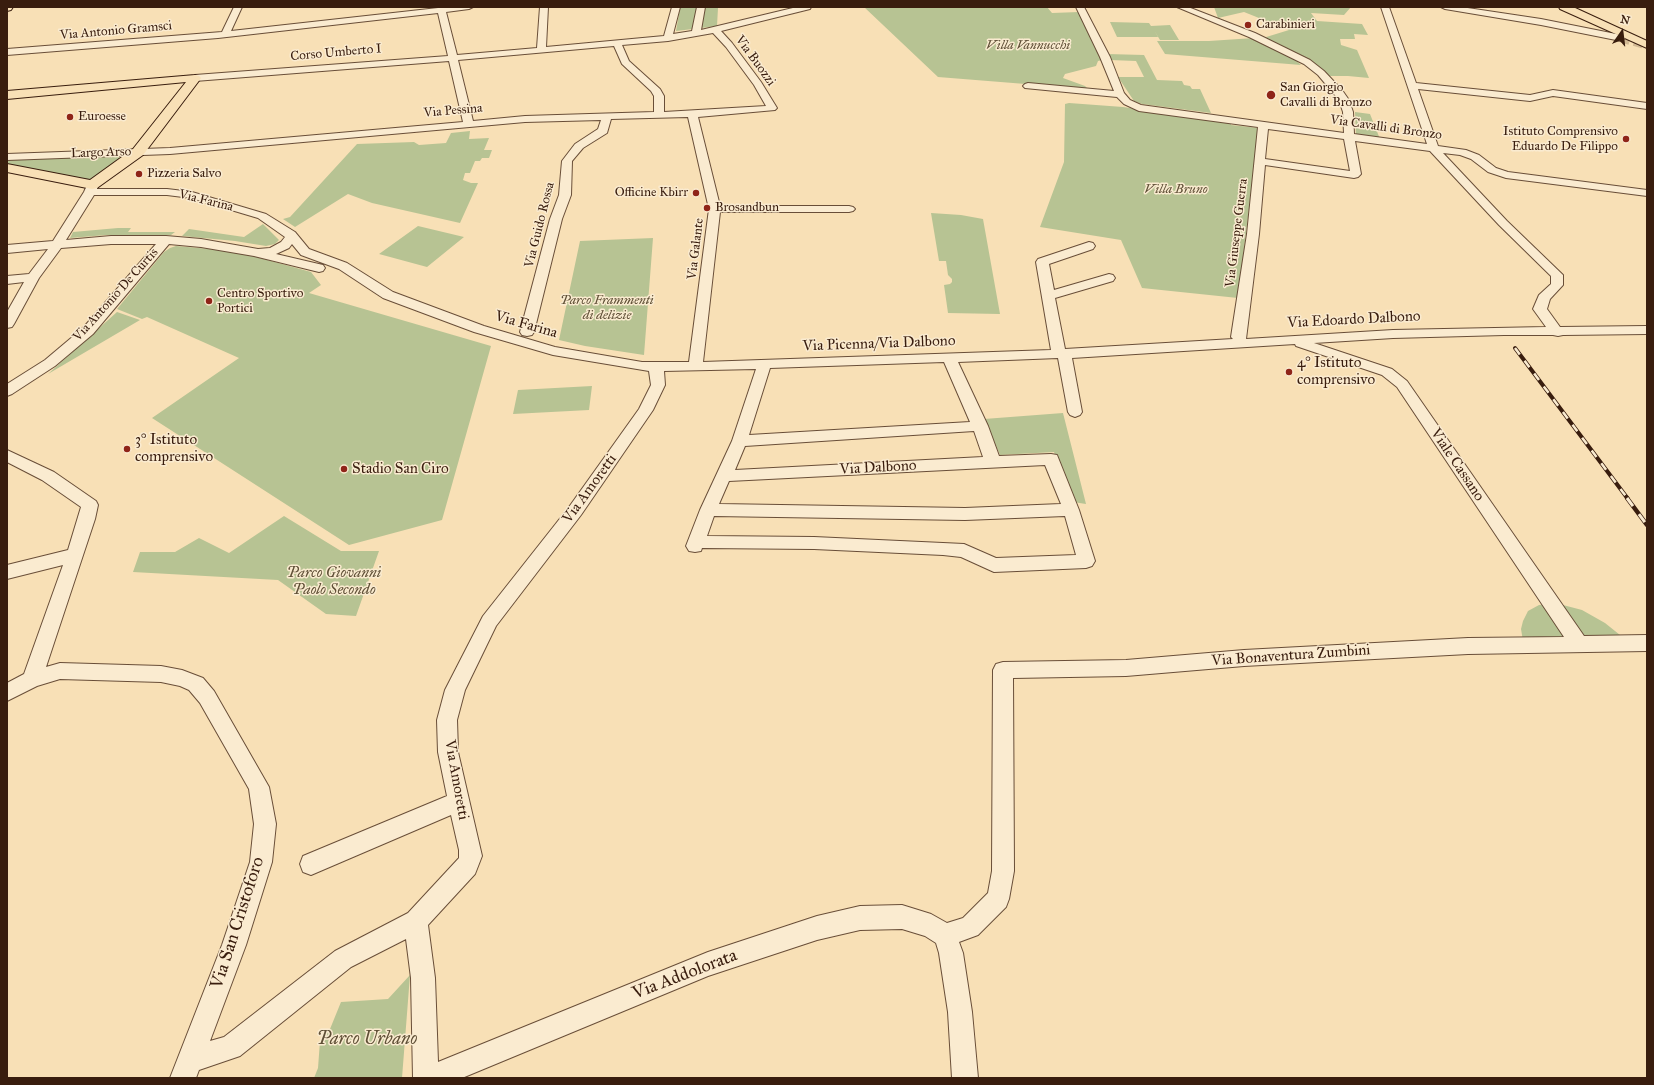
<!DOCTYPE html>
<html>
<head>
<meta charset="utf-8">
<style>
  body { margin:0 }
  #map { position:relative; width:1654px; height:1085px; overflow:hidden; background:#f8e0b6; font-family:"IM FELL Great Primer",serif }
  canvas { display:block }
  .frame { position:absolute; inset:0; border:8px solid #391d0e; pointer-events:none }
  .north { position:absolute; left:1602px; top:12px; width:40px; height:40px; -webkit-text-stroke:3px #faebd0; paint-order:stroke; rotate:14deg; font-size:11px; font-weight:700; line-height:16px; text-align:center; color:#391d0e }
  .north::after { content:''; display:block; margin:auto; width:14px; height:18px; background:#391d0e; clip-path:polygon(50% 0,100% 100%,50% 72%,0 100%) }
</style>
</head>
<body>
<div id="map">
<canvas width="1654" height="1085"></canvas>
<div class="frame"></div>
<div class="north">N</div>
</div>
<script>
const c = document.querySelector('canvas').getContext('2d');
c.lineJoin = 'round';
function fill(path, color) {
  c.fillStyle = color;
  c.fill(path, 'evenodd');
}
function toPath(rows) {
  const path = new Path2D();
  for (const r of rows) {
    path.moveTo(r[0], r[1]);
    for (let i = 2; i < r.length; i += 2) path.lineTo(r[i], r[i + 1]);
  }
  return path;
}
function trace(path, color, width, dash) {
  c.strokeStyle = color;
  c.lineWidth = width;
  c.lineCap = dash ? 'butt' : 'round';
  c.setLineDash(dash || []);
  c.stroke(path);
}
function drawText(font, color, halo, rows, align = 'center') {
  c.font = font + ' "IM FELL Great Primer",serif';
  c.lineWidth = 3;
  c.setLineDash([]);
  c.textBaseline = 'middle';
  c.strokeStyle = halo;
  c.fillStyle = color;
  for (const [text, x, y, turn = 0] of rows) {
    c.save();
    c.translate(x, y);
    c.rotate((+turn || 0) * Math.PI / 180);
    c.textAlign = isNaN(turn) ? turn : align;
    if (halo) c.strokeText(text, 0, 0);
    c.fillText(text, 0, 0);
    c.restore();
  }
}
const green = toPath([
  [704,7,718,8,717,26,701,28],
  [864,7,1047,7,1052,13,1079,12,1103,60,1098,61,1096,66,1065,74,1063,78,1085,86,1088,89,938,77],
  [1214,7,1351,7,1344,15,1311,13,1317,21,1362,24,1368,35,1354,34,1355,39,1340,39,1341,45,1357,50,1369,78,1348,76,1329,76,1308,58,1263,38,1289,30,1244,12,1218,18],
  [680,8,697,8,693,29,676,31],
  [1110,22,1149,23,1151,26,1170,25,1179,40,1160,40,1154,30,1158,37,1117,37],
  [1254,38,1291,56,1301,65,1165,54,1157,41,1209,41],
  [1107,54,1144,55,1157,80,1182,81,1184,85,1190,86,1192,89,1200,89,1211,113,1142,104,1134,101,1118,77,1144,77,1136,61,1110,60],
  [1069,103,1123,107,1231,122,1231,125,1259,128,1238,298,1142,288,1121,240,1040,227,1064,162,1065,104],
  [1355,112,1370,114,1380,139,1356,135],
  [470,131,469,139,489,138,484,150,492,150,489,158,482,158,480,161,475,161,470,173,465,173,463,180,471,183,478,183,460,223,372,203,348,194,295,227,283,219,290,217,357,144,414,142,419,145,446,143,451,133],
  [117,155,120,159,93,179,88,181,7,165,7,157],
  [931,213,961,215,983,219,1000,314,948,313,944,285,950,284,952,282,952,279,948,275,946,261,939,261],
  [263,224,279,240,275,244,266,246,235,241,182,236,189,229,244,237],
  [418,226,464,237,427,267,379,254],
  [118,228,131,228,128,232,175,232,171,235,106,235,70,238,73,232],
  [653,238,644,355,585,346,559,340,580,241],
  [176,246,222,250,253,256,311,272,321,285,309,293,491,346,442,520,349,545,152,418,239,358,147,317,142,319,117,309,164,252,170,248],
  [117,312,140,320,48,374],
  [592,386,589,410,513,414,518,390],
  [1063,413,1086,504,1073,502,1054,452,1000,455,984,419],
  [284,516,341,551,379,551,356,616,326,614,278,580,133,572,140,552,175,552,199,538,229,553],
  [1546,604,1563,605,1582,610,1605,623,1625,639,1523,641,1521,629,1523,621,1528,611,1539,605],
  [410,975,402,1078,314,1078,318,1068,320,1041,330,1029,341,1002,388,999]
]);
const minorTunnel = toPath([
  [1621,38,1647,45]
]);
const minor = toPath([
  [234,7,242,7,231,31,447,7,473,7,469,9,446,12,457,55,537,48,540,7,548,7,546,47,664,36,672,7,680,7,673,34,692,31,697,7,705,7,701,30,797,7,811,7,810,9,721,31,732,43,761,82,777,108,775,110,698,117,720,206,849,206,853,207,855,209,853,211,849,212,720,212,703,362,1051,350,1036,262,1038,259,1089,242,1093,243,1095,246,1093,249,1049,264,1054,290,1109,274,1113,275,1115,278,1113,281,1055,298,1065,349,1233,339,1231,337,1247,234,1258,127,1139,111,1124,104,1117,97,1025,88,1023,86,1025,84,1028,83,1114,91,1100,57,1076,7,1084,7,1110,57,1124,93,1130,100,1141,105,1344,133,1343,112,1339,100,1318,75,1304,64,1249,37,1177,7,1188,7,1255,33,1310,60,1324,71,1342,90,1349,100,1353,112,1354,134,1427,144,1381,7,1389,7,1416,83,1530,95,1553,90,1647,103,1647,109,1553,96,1530,101,1418,89,1438,146,1466,150,1479,155,1496,168,1508,172,1647,190,1647,196,1506,178,1488,172,1471,159,1460,155,1443,153,1507,221,1563,275,1563,285,1550,299,1547,309,1560,327,1647,326,1647,334,1563,335,1558,336,1553,335,1504,335,1393,338,1314,343,1392,369,1407,381,1584,636,1647,635,1647,651,1468,654,1244,666,1126,676,1013,678,1014,871,1009,899,1006,907,978,935,959,942,963,953,972,1012,978,1078,952,1078,948,1012,939,953,936,943,925,936,902,929,860,930,817,940,708,976,462,1078,413,1078,411,978,406,939,351,967,240,1056,199,1070,196,1078,170,1078,222,945,250,862,254,824,249,789,200,703,189,690,180,686,161,682,60,679,37,686,7,701,7,683,24,674,63,565,7,579,7,565,68,550,81,507,42,480,7,462,7,450,54,472,96,501,98,505,95,519,46,667,60,663,161,666,182,670,203,678,214,691,269,787,276,824,272,862,246,945,210,1041,224,1037,335,951,408,913,459,858,459,850,451,815,311,875,303,872,300,864,303,856,447,796,438,752,437,720,445,690,483,616,569,507,639,409,651,385,649,371,553,355,474,332,383,298,339,269,301,255,292,244,289,248,276,254,323,265,325,268,323,271,319,272,254,256,201,247,169,244,93,334,55,366,12,394,7,396,7,384,45,360,83,328,156,244,111,244,61,248,39,278,14,324,12,327,7,328,7,312,24,282,7,284,7,276,29,274,48,249,7,253,7,245,53,241,84,192,88,183,96,183,98,185,97,189,167,189,192,192,266,214,295,232,309,249,347,263,393,292,484,326,555,347,642,362,689,362,709,209,688,117,611,119,607,133,583,148,572,161,571,195,562,219,534,332,532,335,527,336,522,335,520,332,550,219,559,195,562,161,575,144,598,129,601,120,525,122,170,154,7,160,7,154,170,148,463,122,449,61,195,81,190,78,195,75,448,56,438,13,218,38,7,55,7,49,222,32,234,7],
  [713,33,726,47,754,85,766,106,664,112,664,96,660,89,629,61,622,45,668,41,713,33],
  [614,46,622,64,651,91,654,96,654,112,525,116,473,121,458,60,614,46],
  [1268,129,1344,139,1350,171,1265,159,1268,129],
  [1355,141,1430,151,1499,225,1551,276,1551,284,1539,295,1533,309,1546,327,1393,330,1246,339,1259,234,1265,165,1354,178,1358,177,1361,174,1355,141],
  [94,195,167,195,191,198,258,218,285,237,281,242,270,248,258,249,201,239,166,236,111,236,66,240,94,195],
  [1295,344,1296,346,1382,375,1397,387,1564,637,1468,638,1244,650,1126,660,1003,662,996,664,993,670,992,871,988,893,963,918,947,923,931,914,902,905,860,906,817,916,708,952,438,1062,435,978,428,925,475,874,482,856,458,752,457,720,465,690,496,626,581,515,653,410,665,385,664,371,756,369,732,441,700,510,686,546,689,551,695,552,701,551,702,548,814,549,943,555,961,557,994,572,1086,568,1092,566,1095,561,1079,510,1057,455,1051,454,999,456,988,426,958,362,1058,358,1068,412,1070,415,1075,417,1080,415,1082,412,1072,358,1295,344],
  [944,362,970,422,749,435,770,368,944,362],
  [974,431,983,457,735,470,745,446,974,431],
  [1045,465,1061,504,965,508,719,504,729,481,1045,465],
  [714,516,965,520,1065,516,1076,555,996,558,964,544,943,543,814,537,707,536,714,516],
  [1441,7,1461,7,1541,19,1621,35,1625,38,1621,41,1541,25,1445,9,1441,7]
]);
const major = toPath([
  [7,7,13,7,11,10,7,11,7,7],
  [195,75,199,76,201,78,143,155,97,188,92,189,7,172,7,164,90,180,133,149,186,82,7,99,7,91,195,75]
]);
const highway = toPath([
  [1559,7,1573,7,1647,41,1647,48,1560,9,1559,7]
]);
const railFar1 = toPath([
  [1515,348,1628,499]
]);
const rail = toPath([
  [1627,498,1647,525]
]);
const markers = [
  [1248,25,4,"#8f2418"],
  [1271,95,5,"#8f2418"],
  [70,117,4,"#8f2418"],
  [1626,139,4,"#8f2418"],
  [139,174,4,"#8f2418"],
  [696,193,4,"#8f2418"],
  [707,208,4,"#8f2418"],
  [209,301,4,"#8f2418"],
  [1289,372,4,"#8f2418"],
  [127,449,4,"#8f2418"],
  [344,469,4,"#8f2418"]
];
const farPoinames = [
  ["Carabinieri",1256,25],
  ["San Giorgio",1280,88],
  ["Cavalli di Bronzo",1280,103],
  ["Euroesse",78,117],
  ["Istituto Comprensivo",1618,132,"right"],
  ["Eduardo De Filippo",1618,147,"right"],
  ["Pizzeria Salvo",147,174],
  ["Officine Kbirr",688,193,"right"],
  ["Brosandbun",715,208],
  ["Centro Sportivo",217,294],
  ["Portici",217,309]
];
const farStreetnames = [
  ["Via Antonio Gramsci",116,31,-5],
  ["Corso Umberto I",336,53,-5],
  ["Via Buozzi",755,61,54],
  ["Via Pessina",453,111,-5],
  ["Via Cavalli di Bronzo",1386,128,8],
  ["Largo Arso",101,153,-2],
  ["Via Farina",206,201,14],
  ["Via Guido Rossa",540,225,-76],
  ["Via Giuseppe Guerra",1237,233,-83],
  ["Via Galante",696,249,-83],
  ["Via Antonio De Curtis",116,295,-48]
];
const farParknames = [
  ["Villa Vannucchi",1028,46],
  ["Villa Bruno",1176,190],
  ["Parco Frammenti",607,301],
  ["di delizie",607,316]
];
const streetNames = [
  ["Via Edoardo Dalbono",1354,320,-3],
  ["Via Farina",526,325,16],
  ["Via Picenna/Via Dalbono",879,344,-2],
  ["Viale Cassano",1457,465,56],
  ["Via Dalbono",878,468,-3],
  ["Via Amoretti",590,489,-54],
  ["Via Bonaventura Zumbini",1291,656,-4],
  ["Via Amoretti",456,780,80]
];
const poiNames = [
  ["4° Istituto",1297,363],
  ["comprensivo",1297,380],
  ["3° Istituto",135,440],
  ["comprensivo",135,457],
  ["Stadio San Ciro",352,469]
];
const parkNames = [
  ["Parco Giovanni",334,573],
  ["Paolo Secondo",334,590]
];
const nearStreetnames = [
  ["Via San Cristoforo",238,923,-72],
  ["Via Addolorata",685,975,-21]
];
const nearParknames = [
  ["Parco Urbano",367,1040]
];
fill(green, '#b7c393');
trace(minorTunnel, '#d2b994', 9, [9, 4.5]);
trace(minor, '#694e38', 2);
trace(major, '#391d0e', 2);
trace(highway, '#391d0e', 2);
fill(minor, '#faebd0');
fill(major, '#f8e0b6');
fill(highway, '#f8e0b6');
trace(railFar1, '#391d0e', 4);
trace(rail, '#391d0e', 4.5);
trace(railFar1, '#faebd0', 2.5, [8]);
trace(rail, '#faebd0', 3, [10]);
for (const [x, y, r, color] of markers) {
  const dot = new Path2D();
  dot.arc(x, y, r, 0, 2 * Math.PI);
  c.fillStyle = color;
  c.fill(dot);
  trace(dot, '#faebd0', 1.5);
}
drawText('13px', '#391d0e', '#faebd0', farPoinames, 'left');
drawText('13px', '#391d0e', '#faebd0', farStreetnames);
drawText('italic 13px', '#5f4f36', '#faebd0', farParknames);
drawText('15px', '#391d0e', '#faebd0', streetNames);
drawText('15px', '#391d0e', '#faebd0', poiNames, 'left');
drawText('italic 15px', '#5f4f36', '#faebd0', parkNames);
drawText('18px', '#391d0e', '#faebd0', nearStreetnames);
drawText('italic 18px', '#5f4f36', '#faebd0', nearParknames);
</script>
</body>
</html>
